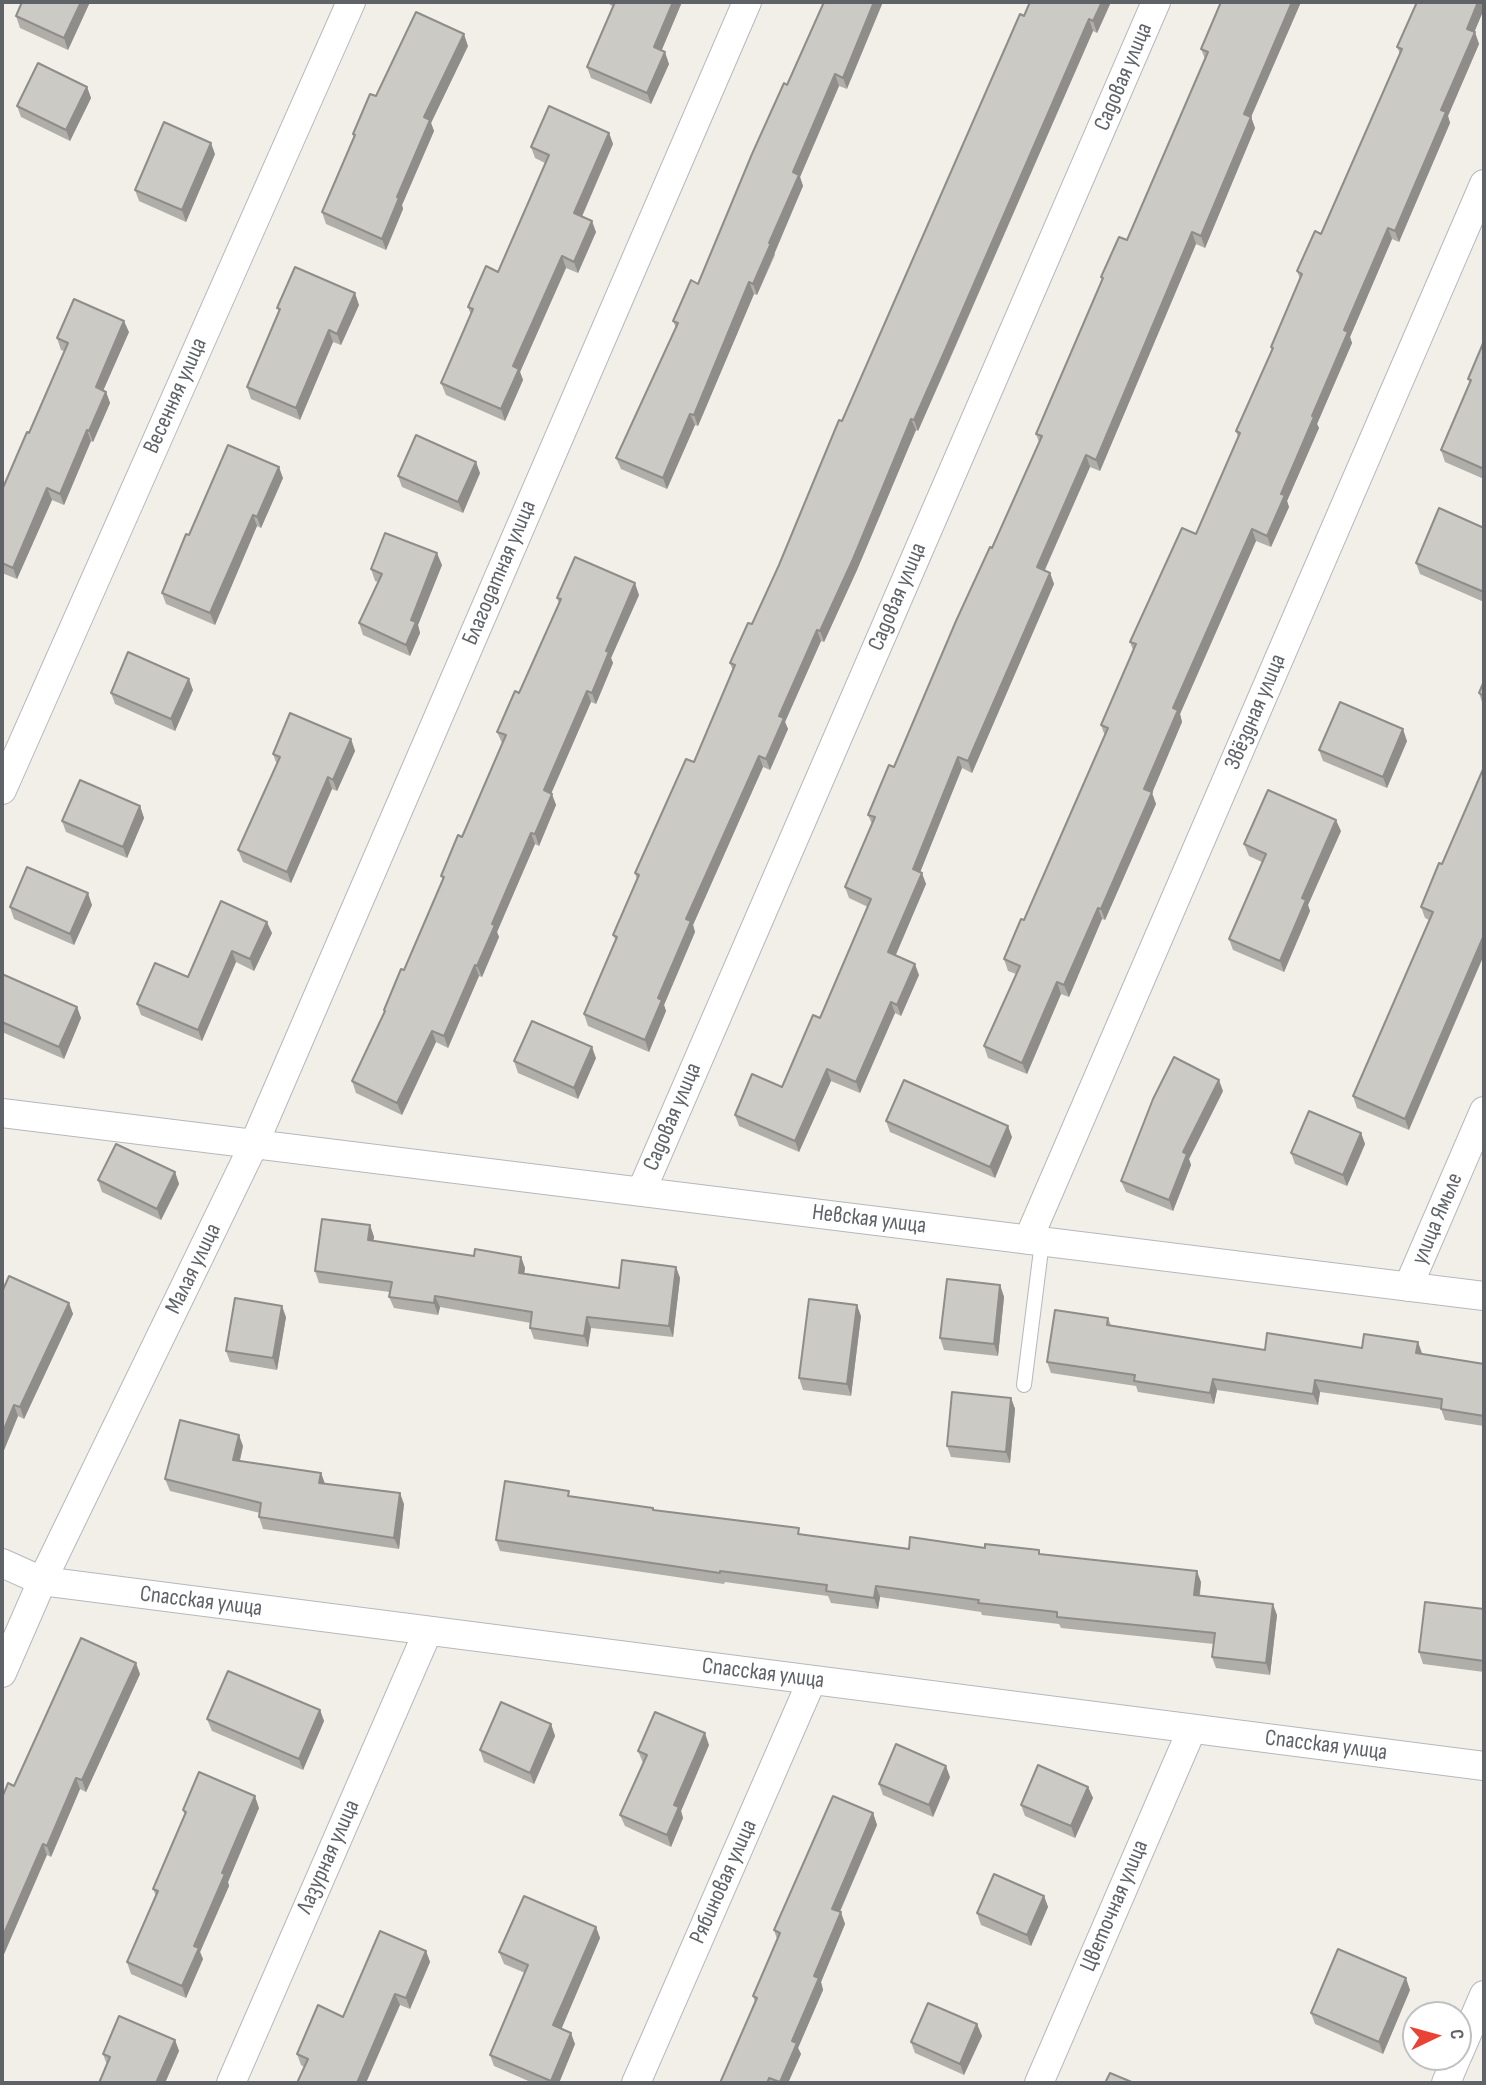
<!DOCTYPE html>
<html>
<head>
<meta charset="utf-8">
<style>
  body { margin:0 }
  #map { position:relative; width:1486px; height:2085px; overflow:hidden; background:#f1efe8; font-family:"Sofia Sans Condensed",sans-serif }
  canvas { display:block }
  .frame { position:absolute; inset:0; border:4px solid #5f6368; pointer-events:none }
  .north { position:absolute; left:1402px; top:2001px; width:70px; height:70px; box-sizing:border-box; background:#fff; border:2px solid #bfc1c3; border-radius:50%; rotate:85deg; font-size:19px; font-weight:700; line-height:28px; text-align:center; color:#5f6368 }
  .north::after { content:''; display:block; margin:auto; width:24px; height:32px; background:#ea4335; clip-path:polygon(50% 0,100% 100%,50% 72%,0 100%) }
</style>
</head>
<body>
<div id="map">
<canvas width="1486" height="2085"></canvas>
<div class="frame"></div>
<div class="north">С</div>
</div>
<script>
const c = document.querySelector('canvas').getContext('2d');
c.lineJoin = 'round';
function toPath(rows) {
  const path = new Path2D();
  for (const r of rows) {
    path.moveTo(r[0], r[1]);
    for (let i = 2; i < r.length; i += 2) path.lineTo(r[i], r[i + 1]);
  }
  return path;
}
function trace(path, color, width, dash) {
  c.strokeStyle = color;
  c.lineWidth = width;
  c.lineCap = dash ? 'butt' : 'round';
  c.setLineDash(dash || []);
  c.stroke(path);
}
function fill(path, color) {
  c.fillStyle = color;
  c.fill(path, 'evenodd');
}
function drawText(font, color, halo, rows, align = 'center') {
  c.font = font + ' "Sofia Sans Condensed",sans-serif';
  c.lineWidth = 5;
  c.setLineDash([]);
  c.textBaseline = 'middle';
  c.strokeStyle = halo;
  c.fillStyle = color;
  for (const [text, x, y, turn = 0] of rows) {
    c.save();
    c.translate(x, y);
    c.rotate((+turn || 0) * Math.PI / 180);
    c.textAlign = isNaN(turn) ? turn : align;
    if (halo) c.strokeText(text, 0, 0);
    c.fillText(text, 0, 0);
    c.restore();
  }
}
const service = toPath([
  [1024,1385,1042,1242]
]);
const minor = toPath([
  [747,2,254,1144,1484,1296],
  [2,790,351,2],
  [2,1113,254,1144,42,1581,2,1563],
  [641,1192,1156,2],
  [1028,1240,1484,184],
  [1408,1287,1484,1111],
  [2,1673,42,1581,1484,1766],
  [1458,2055,1484,1995],
  [231,2083,428,1631],
  [636,2083,812,1680],
  [1039,2083,1192,1729],
  [1446,2083,1457,2057]
]);
const wall = toPath([
  [90,2,68,50,20,28,16,16],
  [609,2,682,2,661,51,669,64,651,104,591,78,587,67,613,6,610,5],
  [824,2,847,89,839,86,800,177,803,186,774,252,775,255,757,295,754,294,698,426,695,425,667,489,621,469,616,458,676,328,673,321,698,284],
  [1030,2,1111,2,1097,33,1093,31,950,359,918,431,916,430,857,570,824,642,821,641,785,722,788,729,770,770,763,767,693,925,695,932,664,1005,666,1011,649,1052,588,1026,584,1014,616,941,613,935,637,880,635,873,694,762,733,671,730,663,752,624,779,565],
  [1221,2,1301,2,1251,117,1255,128,1205,248,1196,244,1100,471,1090,467,1045,570,1050,573,1054,584,972,773,962,768,920,872,926,884,895,956,919,975,901,1016,895,1013,860,1093,831,1081,799,1152,739,1126,735,1115,782,1087,820,1018,868,907,849,898,845,887,872,824,868,815,894,767,1039,442,1036,434,1102,280,1101,277,1127,240,1205,59,1201,49],
  [1484,9,1474,32,1479,44,1448,116,1450,123,1399,242,1392,239,1350,337,1352,343,1317,424,1319,428,1287,501,1289,507,1271,547,1256,541,1180,714,1182,722,1152,793,1156,804,1105,920,1102,919,1069,997,1061,994,1027,1074,988,1058,984,1046,1016,974,1008,971,1004,959,1024,920,1105,736,1101,725,1133,650,1130,642,1196,534,1238,437,1236,431,1272,351,1271,347,1300,279,1297,271,1321,234,1400,54,1397,47],
  [468,46,431,123,434,131,402,205,403,209,386,250,326,224,322,212,354,138,353,134,376,96],
  [87,87,91,98,70,141,21,117,17,106],
  [609,133,613,144,582,217,596,232,578,273,566,268,520,372,523,380,505,421,446,395,441,383,471,315,468,307,498,272,545,163,535,158,531,147],
  [215,154,186,222,139,201,135,190],
  [359,305,341,345,333,342,300,420,251,399,247,387,279,311,277,308],
  [129,332,103,390,106,392,110,403,93,442,91,441,64,505,52,500,17,579,2,573,2,490,29,433,64,351,61,350,57,338],
  [1484,341,1484,479,1445,462,1441,450,1470,383,1468,379],
  [480,473,463,513,402,487,398,476],
  [283,478,261,528,257,526,215,625,166,604,162,593,189,535],
  [1484,528,1484,602,1420,574,1416,563],
  [442,565,418,625,420,633,410,656,363,635,359,623,378,582,375,581,371,569],
  [639,595,611,658,613,663,596,704,591,702,551,793,556,805,539,846,535,844,497,932,499,937,482,977,479,976,448,1048,436,1042,402,1115,356,1093,352,1081,385,1012,384,1010,404,970,443,881,441,876,462,837,502,743,497,732,519,693,559,603,557,598],
  [1484,681,1484,705,1483,705,1479,693],
  [193,690,175,731,115,704,111,693],
  [351,739,355,751,337,791,332,789,291,883,243,862,238,850,277,765,273,754],
  [1407,741,1387,788,1323,761,1319,750],
  [140,806,144,818,127,858,66,832,62,821],
  [1341,831,1308,905,1310,911,1284,972,1233,950,1229,939,1262,862,1249,856,1244,844],
  [1442,864,1409,1130,1357,1108,1353,1096,1429,920,1425,918,1421,907],
  [221,901,272,933,254,971,236,962,202,1041,141,1015,137,1004,188,977],
  [92,905,74,945,14,919,10,907],
  [2,974,77,1007,81,1018,64,1059,2,1032],
  [596,1058,578,1099,518,1073,514,1061],
  [1223,1091,1189,1159,1191,1165,1173,1211,1126,1192,1121,1181],
  [886,1121,1012,1137,995,1178,890,1132],
  [1361,1133,1365,1144,1347,1186,1295,1164,1291,1153],
  [175,1172,179,1184,161,1220,102,1192,98,1180],
  [370,1225,374,1237,373,1241,474,1256,521,1257,525,1268,524,1273,619,1288,676,1267,680,1278,673,1337,591,1328,588,1347,534,1339,530,1328,531,1323,440,1307,438,1315,394,1308,389,1297,390,1292,319,1283,315,1271],
  [1000,1285,1004,1297,998,1356,944,1350,940,1338],
  [2,1292,69,1303,73,1314,24,1419,18,1416,2,1455],
  [861,1316,851,1396,803,1390,799,1378],
  [286,1317,277,1370,230,1362,226,1351],
  [1108,1318,1111,1325,1265,1350,1362,1348,1422,1354,1484,1364,1484,1426,1445,1420,1441,1409,1320,1392,1318,1405,1217,1390,1214,1404,1138,1392,1136,1386,1051,1373,1047,1362],
  [1011,1398,1015,1409,1010,1463,951,1457,947,1446],
  [243,1446,240,1461,321,1473,325,1484,404,1504,399,1549,263,1529,259,1517,260,1513,170,1491,165,1479],
  [571,1496,653,1508,654,1511,802,1534,909,1549,985,1548,1039,1550,1040,1555,1201,1582,1200,1595,1277,1615,1270,1675,1216,1668,1212,1657,1214,1644,1061,1628,1059,1624,982,1615,981,1612,880,1597,878,1609,831,1603,828,1596,725,1582,724,1584,500,1551,496,1540],
  [1484,1609,1484,1672,1423,1664,1419,1652],
  [140,1674,86,1792,80,1789,51,1857,47,1855,14,1786],
  [320,1710,324,1721,303,1770,212,1731,207,1719],
  [551,1724,555,1736,534,1784,484,1762,480,1750],
  [709,1745,681,1811,683,1818,671,1847,625,1826,620,1815,643,1763,638,1751],
  [950,1777,933,1817,883,1795,879,1784],
  [1088,1787,1093,1798,1075,1838,1025,1816,1021,1805],
  [259,1808,228,1882,229,1886,200,1952,203,1959,186,1998,131,1974,127,1962,156,1896,153,1889,185,1816,183,1810],
  [873,1813,877,1825,840,1912,845,1924,821,1982,823,1990,798,2048,801,2054,788,2083,720,2083,755,2002,753,1996,777,1939,774,1930],
  [1044,1896,1048,1907,1031,1946,981,1925,977,1913],
  [596,1927,600,1938,561,2029,575,2044,559,2083,533,2083,494,2066,490,2055,525,1973,504,1964,499,1952],
  [426,1951,430,1962,410,2009,400,2005,304,2067,301,2065,297,2054],
  [1410,1990,1383,2054,1315,2024,1311,2013],
  [977,2024,982,2036,964,2075,915,2053,911,2042],
  [175,2040,179,2051,165,2083,99,2083,107,2065,103,2054]
]);
const shadedWall = toPath([
  [81,2,90,2,68,50,64,38],
  [673,2,682,2,658,59,654,47],
  [874,2,883,2,847,89,843,78],
  [1102,2,1111,2,1097,33,1093,21],
  [1292,2,1301,2,1251,117,1255,128,1205,248,1201,236,1244,114],
  [1478,2,1484,2,1484,9,1471,40,1467,29],
  [1089,19,1093,31,918,431,914,420],
  [1475,32,1479,44,1448,116,1450,123,1399,242,1395,231,1441,110],
  [464,34,468,46,431,123,434,131,402,205,403,209,386,250,382,239,424,117],
  [665,52,669,64,651,104,647,93],
  [835,74,839,86,800,177,803,186,757,295,753,284,769,243,793,172],
  [87,87,91,98,70,141,66,130],
  [609,133,613,144,578,225,574,213],
  [211,143,215,154,186,222,182,210],
  [592,221,596,232,578,273,574,262],
  [1388,228,1392,239,1350,337,1352,343,1317,424,1319,428,1287,501,1289,507,1271,547,1267,536,1281,494,1344,330],
  [1192,232,1196,244,1100,471,1096,460],
  [562,256,566,268,520,372,523,380,505,421,501,409,513,366],
  [749,282,754,294,698,426,694,415],
  [355,293,359,305,341,345,337,334],
  [124,321,129,332,100,398,96,387],
  [329,330,333,342,300,420,296,408],
  [106,392,110,403,93,442,89,431],
  [690,414,695,425,667,489,663,478],
  [911,419,916,430,857,570,824,642,820,631],
  [87,430,91,441,64,505,60,494],
  [1086,455,1090,467,1041,578,1037,567],
  [476,462,480,473,463,513,458,502],
  [279,467,283,478,261,528,257,517],
  [47,488,52,500,17,579,13,568],
  [253,515,257,526,215,625,210,613],
  [1252,529,1256,541,1180,714,1182,722,1152,793,1156,804,1105,920,1101,909,1173,708],
  [437,553,442,565,418,625,420,633,410,656,406,645,411,620],
  [1050,573,1054,584,972,773,968,761],
  [635,583,639,595,611,658,613,663,596,704,592,693,606,651],
  [817,630,821,641,785,722,788,729,770,770,766,759,779,716],
  [189,679,193,690,175,731,171,719],
  [587,691,591,702,548,801,544,790],
  [1403,729,1407,741,1387,788,1383,777],
  [351,739,355,751,337,791,333,780],
  [759,756,763,767,693,925,695,932,664,1005,666,1011,649,1052,645,1040,658,998,686,919],
  [958,757,962,768,917,880,913,869],
  [328,777,332,789,291,883,287,872],
  [552,794,556,805,539,846,535,834],
  [140,806,144,818,127,858,123,847],
  [1336,820,1341,831,1308,905,1310,911,1284,972,1280,961,1302,898],
  [531,833,535,844,497,932,499,937,482,977,477,966,492,924],
  [922,873,926,884,892,964,888,952],
  [88,893,92,905,74,945,70,934],
  [1098,908,1102,919,1069,997,1064,985],
  [267,922,272,933,254,971,250,959],
  [1484,935,1484,955,1409,1130,1405,1119],
  [232,951,236,962,202,1041,198,1030],
  [915,964,919,975,901,1016,897,1005],
  [475,965,479,976,448,1048,444,1036],
  [1057,982,1061,994,1027,1074,1022,1063],
  [891,1002,895,1013,860,1093,856,1082],
  [77,1007,81,1018,64,1059,59,1047],
  [432,1031,436,1042,402,1115,397,1103],
  [592,1047,596,1058,578,1099,574,1088],
  [827,1069,831,1081,799,1152,795,1141],
  [1219,1080,1223,1091,1189,1159,1191,1165,1173,1211,1169,1200,1183,1152],
  [1008,1126,1012,1137,995,1178,990,1167],
  [1361,1133,1365,1144,1347,1186,1343,1175],
  [175,1172,179,1184,161,1220,157,1209],
  [370,1225,374,1237,372,1251,368,1240],
  [521,1257,525,1268,523,1284,519,1273],
  [676,1267,680,1278,673,1337,669,1326],
  [1000,1285,1004,1297,998,1356,994,1344],
  [435,1296,440,1307,438,1315,434,1303],
  [69,1303,73,1314,24,1419,20,1407],
  [857,1305,861,1316,851,1396,847,1384],
  [282,1306,286,1317,277,1370,273,1358],
  [587,1317,591,1328,588,1347,584,1336],
  [1418,1342,1422,1353,1421,1364,1416,1353],
  [1213,1379,1217,1390,1214,1404,1210,1393],
  [1315,1380,1320,1392,1318,1405,1313,1394],
  [1011,1398,1015,1409,1010,1463,1006,1452],
  [14,1405,18,1416,2,1455,2,1434],
  [239,1435,243,1446,237,1471,233,1460],
  [321,1473,325,1484,319,1483],
  [400,1493,404,1504,399,1549,394,1538],
  [1197,1571,1201,1582,1198,1606,1194,1595],
  [876,1586,880,1597,878,1609,874,1598],
  [1273,1604,1277,1615,1270,1675,1266,1663],
  [136,1663,140,1674,86,1792,82,1780],
  [320,1710,324,1721,303,1770,299,1759],
  [551,1724,555,1736,534,1784,530,1773],
  [705,1733,709,1745,681,1811,683,1818,671,1847,667,1835,674,1805],
  [946,1766,950,1777,933,1817,929,1805],
  [76,1778,80,1789,51,1857,47,1846],
  [1088,1787,1093,1798,1075,1838,1071,1826],
  [255,1796,259,1808,228,1882,229,1886,200,1952,203,1959,186,1998,182,1986,194,1946,222,1873],
  [873,1813,877,1825,836,1920,832,1909],
  [43,1844,47,1855,2,1959,2,1938],
  [1044,1896,1048,1907,1031,1946,1027,1935],
  [841,1912,845,1924,821,1982,823,1990,798,2048,801,2054,788,2083,780,2083,792,2041,814,1976],
  [596,1927,600,1938,558,2037,553,2025],
  [426,1951,430,1962,410,2009,406,1998],
  [1406,1978,1410,1990,1383,2054,1379,2042],
  [395,1994,400,2005,366,2083,357,2083],
  [977,2024,982,2036,964,2075,960,2064],
  [571,2033,575,2044,559,2083,551,2083,551,2081],
  [175,2040,179,2051,165,2083,156,2083]
]);
const building = toPath([
  [22,2,81,2,64,38,16,16,22,2],
  [615,2,673,2,654,47,665,52,647,93,587,67,615,2],
  [824,2,874,2,843,78,835,74,793,172,799,175,769,243,771,243,753,284,749,282,694,415,690,414,663,478,616,458,678,323,673,321,691,280,698,284,752,154,784,83,787,85,824,2],
  [1030,2,1102,2,1093,21,1089,19,946,348,914,420,911,419,853,559,820,631,817,630,779,716,784,718,766,759,759,756,686,919,691,921,658,998,662,1000,645,1040,584,1014,617,937,613,935,639,875,635,873,686,759,694,762,735,665,730,663,748,623,752,624,779,565,839,420,842,421,1020,14,1024,16,1030,2],
  [1221,2,1292,2,1244,114,1251,117,1201,236,1192,232,1096,460,1086,455,1037,567,1050,573,968,761,958,757,913,869,922,873,888,952,915,964,897,1005,891,1002,856,1082,827,1069,795,1141,735,1115,752,1074,782,1087,813,1015,820,1018,871,899,845,887,875,817,868,815,889,765,894,767,956,621,990,547,992,548,1042,436,1036,434,1103,278,1101,277,1119,237,1127,240,1208,52,1201,49,1221,2],
  [1417,2,1478,2,1467,29,1475,32,1441,110,1446,112,1395,231,1388,228,1344,330,1348,332,1312,416,1314,417,1281,494,1285,495,1267,536,1252,529,1173,708,1178,710,1144,789,1152,792,1101,909,1098,908,1064,985,1057,982,1022,1063,984,1046,1020,966,1004,959,1021,919,1024,920,1108,728,1101,725,1136,644,1130,642,1182,528,1196,534,1240,433,1236,431,1273,348,1271,347,1302,274,1297,271,1315,231,1321,234,1402,49,1397,47,1417,2],
  [416,12,464,34,424,117,430,120,397,197,399,198,382,239,322,212,355,135,353,134,370,94,376,96,416,12],
  [38,63,87,87,66,130,17,106,38,63],
  [549,106,609,133,574,213,592,221,574,262,562,256,513,366,519,369,501,409,441,383,473,309,468,307,486,266,498,272,549,155,531,147,549,106],
  [164,122,211,143,182,210,135,190,164,122],
  [295,267,355,293,337,334,329,330,296,408,247,387,280,309,277,308,295,267],
  [74,299,124,321,96,387,106,392,89,431,87,430,60,494,47,488,13,568,2,563,2,490,27,432,29,433,68,343,57,338,74,299],
  [1484,341,1484,469,1441,450,1471,380,1468,379,1484,341],
  [416,435,476,462,458,502,398,476,416,435],
  [228,445,279,467,257,517,253,515,210,613,162,593,186,534,189,535,228,445],
  [1439,508,1484,528,1484,592,1416,563,1439,508],
  [385,533,437,553,411,620,416,622,406,645,359,623,382,574,371,569,385,533],
  [575,557,635,583,606,651,609,652,592,693,587,691,544,790,552,794,535,834,531,833,492,924,495,925,477,966,475,965,444,1036,432,1031,397,1103,352,1081,385,1011,384,1010,401,969,404,970,444,877,441,876,458,835,462,837,506,735,497,732,515,691,519,693,561,599,557,598,575,557],
  [128,652,189,679,171,719,111,693,128,652],
  [1484,681,1484,696,1479,693,1484,681],
  [1340,702,1403,729,1383,777,1319,750,1340,702],
  [290,713,351,739,333,780,328,777,287,872,238,850,280,757,273,754,290,713],
  [1484,767,1484,935,1405,1119,1353,1096,1433,912,1421,907,1439,863,1442,864,1484,767],
  [80,780,140,806,123,847,62,821,80,780],
  [1268,790,1336,820,1302,898,1306,900,1280,961,1229,939,1266,854,1244,844,1268,790],
  [27,867,88,893,70,934,10,907,27,867],
  [221,901,267,922,250,959,232,951,198,1030,137,1004,155,963,188,977,221,901],
  [2,974,77,1007,59,1047,2,1022,2,974],
  [532,1021,592,1047,574,1088,514,1061,532,1021],
  [1174,1057,1219,1080,1183,1152,1187,1154,1169,1200,1121,1181,1153,1099,1174,1057],
  [904,1080,1008,1126,990,1167,886,1121,904,1080],
  [1309,1111,1361,1133,1343,1175,1291,1153,1309,1111],
  [116,1144,175,1172,157,1209,98,1180,116,1144],
  [322,1219,370,1225,368,1240,474,1256,475,1249,521,1257,519,1273,619,1288,622,1260,676,1267,669,1326,587,1317,584,1336,530,1328,532,1312,435,1296,434,1303,389,1297,392,1282,315,1271,322,1219],
  [9,1276,69,1303,20,1407,14,1405,2,1434,2,1292,9,1276],
  [947,1279,1000,1285,994,1344,940,1338,947,1279],
  [235,1298,282,1306,273,1358,226,1351,235,1298],
  [809,1299,857,1305,847,1384,799,1378,809,1299],
  [1055,1310,1108,1318,1107,1325,1265,1350,1267,1333,1362,1348,1364,1334,1418,1342,1416,1353,1484,1364,1484,1416,1441,1409,1442,1399,1315,1380,1313,1394,1213,1379,1210,1393,1134,1381,1135,1375,1047,1362,1055,1310],
  [952,1392,1011,1398,1006,1452,947,1446,952,1392],
  [180,1420,239,1435,233,1460,321,1473,319,1483,400,1493,394,1538,259,1517,261,1503,165,1479,180,1420],
  [505,1481,569,1491,568,1496,653,1508,653,1510,799,1528,798,1534,909,1549,910,1537,985,1548,985,1544,1039,1550,1039,1554,1197,1571,1194,1595,1273,1604,1266,1663,1212,1657,1215,1633,1057,1617,1057,1612,978,1603,979,1600,876,1586,874,1598,826,1591,827,1585,720,1571,720,1573,496,1540,505,1481],
  [1425,1602,1484,1609,1484,1661,1419,1652,1425,1602],
  [81,1638,136,1663,82,1780,76,1778,47,1846,43,1844,2,1938,2,1798,8,1783,14,1786,81,1638],
  [228,1671,320,1710,299,1759,207,1719,228,1671],
  [501,1702,551,1724,530,1773,480,1750,501,1702],
  [655,1712,705,1733,674,1805,679,1807,667,1835,620,1815,647,1755,638,1751,655,1712],
  [896,1744,946,1766,929,1805,879,1784,896,1744],
  [1038,1765,1088,1787,1071,1826,1021,1805,1038,1765],
  [199,1772,255,1796,222,1873,225,1874,194,1946,199,1948,182,1986,127,1962,158,1891,153,1889,186,1812,183,1810,199,1772],
  [833,1796,873,1813,832,1909,841,1912,814,1976,819,1978,792,2041,797,2043,780,2082,769,2078,767,2083,720,2083,757,1998,753,1996,780,1933,774,1930,833,1796],
  [994,1874,1044,1896,1027,1935,977,1913,994,1874],
  [524,1896,596,1927,553,2025,571,2033,551,2081,490,2055,528,1965,499,1952,524,1896],
  [380,1931,426,1951,406,1998,395,1994,357,2083,297,2083,308,2059,297,2054,318,2005,343,2017,380,1931],
  [1338,1949,1406,1978,1379,2042,1311,2013,1338,1949],
  [928,2003,977,2024,960,2064,911,2042,928,2003],
  [119,2016,175,2040,156,2083,99,2083,110,2057,103,2054,119,2016],
  [1110,2073,1134,2083,1105,2083,1110,2073]
]);
const streetNames = [
  ["Садовая улица",1124,77,-67],
  ["Весенняя улица",176,396,-66],
  ["Благодатная улица",500,573,-67],
  ["Садовая улица",898,597,-67],
  ["Звёздная улица",1256,712,-67],
  ["Садовая улица",673,1117,-67],
  ["улица Ямьле",1438,1219,-67],
  ["Невская улица",869,1220,7],
  ["Малая улица",194,1269,-64],
  ["Спасская улица",201,1602,7],
  ["Спасская улица",763,1674,7],
  ["Спасская улица",1326,1746,7],
  ["Лазурная улица",329,1857,-66],
  ["Рябиновая улица",724,1882,-66],
  ["Цветочная улица",1115,1906,-67]
];
trace(service, '#b5b8bc', 16);
trace(minor, '#b5b8bc', 30);
trace(service, '#fff', 14);
trace(minor, '#fff', 28);
fill(wall, '#afaea9');
fill(shadedWall, '#8f8d8a');
fill(building, '#cccac5');
trace(building, '#8f8d8a', 2);
drawText('23px', '#5f6368', '#fff', streetNames);
</script>
</body>
</html>
